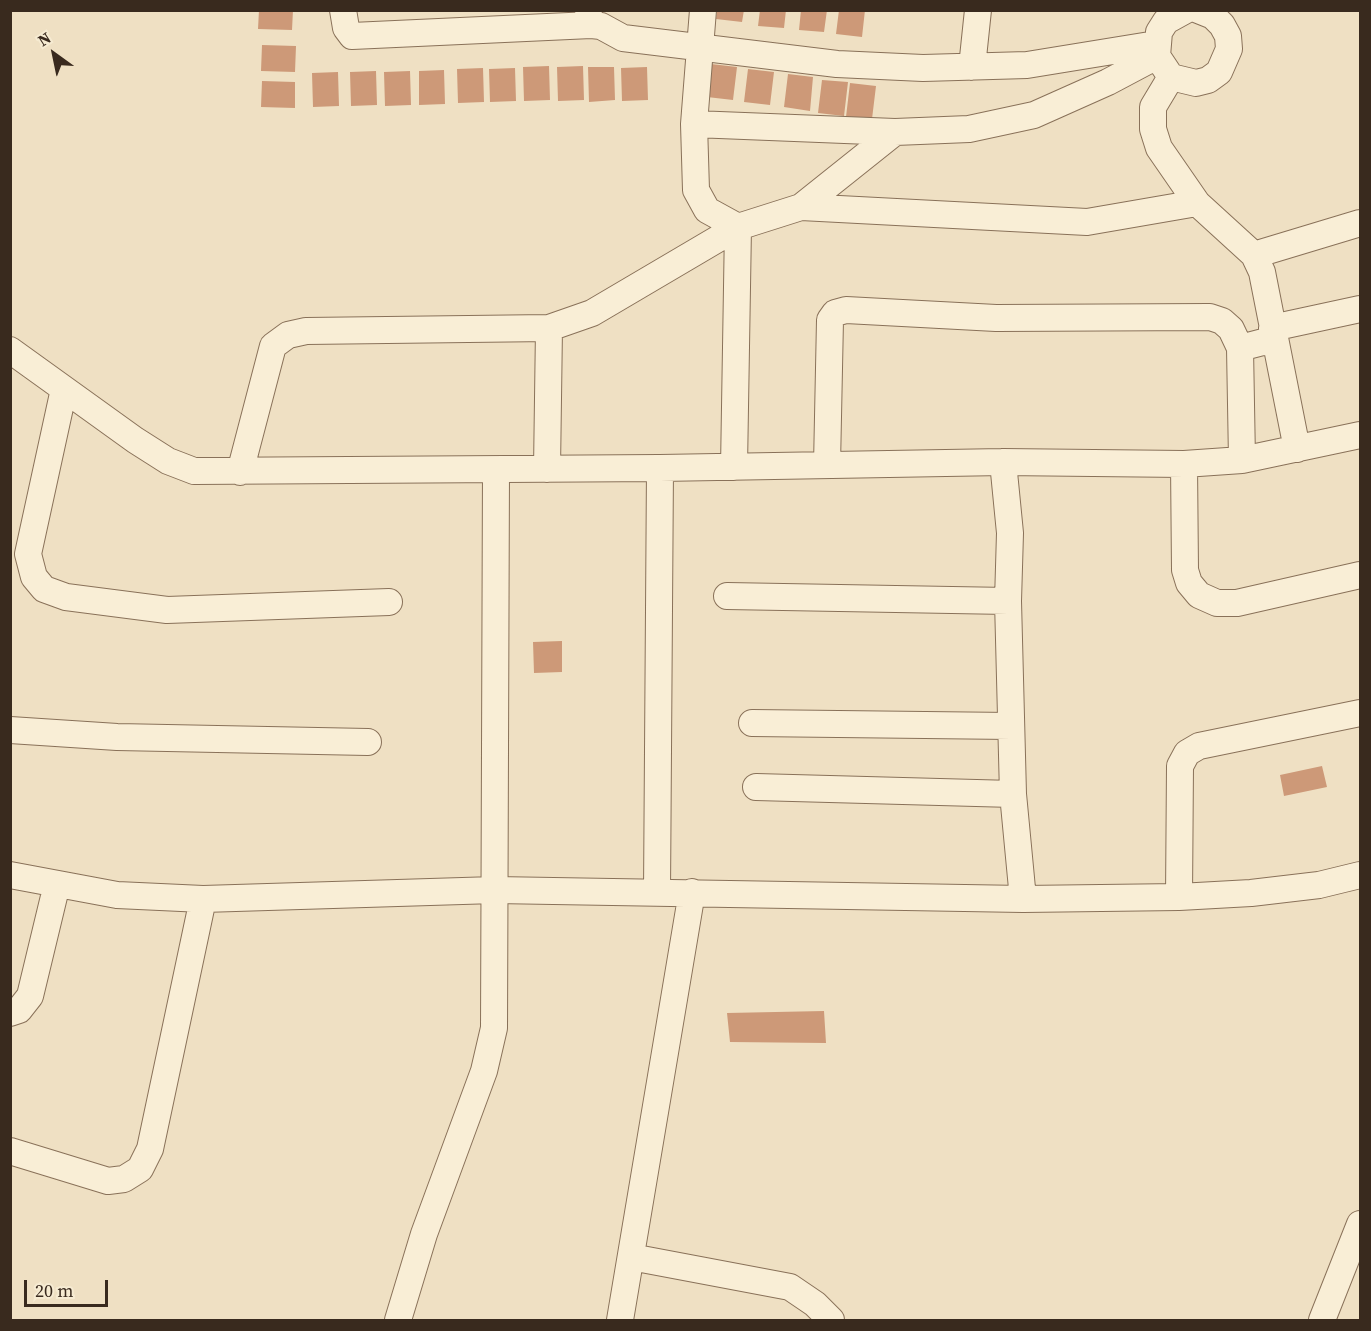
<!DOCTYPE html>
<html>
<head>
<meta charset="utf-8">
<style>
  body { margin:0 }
  #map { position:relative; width:1371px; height:1331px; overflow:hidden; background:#efe0c3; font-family:"Source Serif 4",serif }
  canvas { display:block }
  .frame { position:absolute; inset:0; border:12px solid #392a1e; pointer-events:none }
  .north { position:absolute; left:24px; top:24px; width:60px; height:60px; -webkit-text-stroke:4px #f6ebd2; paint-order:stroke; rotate:327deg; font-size:16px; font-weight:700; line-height:24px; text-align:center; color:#392a1e }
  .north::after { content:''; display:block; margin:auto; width:21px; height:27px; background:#392a1e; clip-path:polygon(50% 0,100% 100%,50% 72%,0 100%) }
  .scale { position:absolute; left:24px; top:1280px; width:84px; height:27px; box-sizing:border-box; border:3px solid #392a1e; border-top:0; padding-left:8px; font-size:18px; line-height:21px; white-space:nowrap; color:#392a1e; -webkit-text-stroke:4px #f6ebd2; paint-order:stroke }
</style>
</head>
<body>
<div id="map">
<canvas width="1371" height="1331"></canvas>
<div class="frame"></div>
<div class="north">N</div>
<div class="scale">20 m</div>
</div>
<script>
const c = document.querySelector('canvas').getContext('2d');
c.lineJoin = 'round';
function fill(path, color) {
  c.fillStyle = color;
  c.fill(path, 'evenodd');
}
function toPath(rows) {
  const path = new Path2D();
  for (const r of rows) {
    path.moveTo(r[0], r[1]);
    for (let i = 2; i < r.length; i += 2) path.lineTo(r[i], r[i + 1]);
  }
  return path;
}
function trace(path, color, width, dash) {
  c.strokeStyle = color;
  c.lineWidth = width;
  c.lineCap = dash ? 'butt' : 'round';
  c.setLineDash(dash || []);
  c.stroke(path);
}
const building = toPath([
  [259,10,293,10,292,30,258,29],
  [717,10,744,10,742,22,716,19],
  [760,10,786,10,784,28,758,26],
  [801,10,827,10,824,32,799,30],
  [839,10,865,10,862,37,836,34],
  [262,45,296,46,295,72,261,71],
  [711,64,737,67,733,100,707,97],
  [549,66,550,100,524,101,523,67],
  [583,66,584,100,558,101,557,67],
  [588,67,614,67,615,100,589,102],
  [647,67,648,100,622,101,621,68],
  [483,68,484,102,458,103,457,69],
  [515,68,516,101,490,102,489,69],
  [748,69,774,72,770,105,744,102],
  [444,70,445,104,419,105,419,71],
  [376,71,377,105,351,106,350,72],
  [410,71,411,105,385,106,384,72],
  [338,72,339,106,313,107,312,73],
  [788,74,813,77,810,111,784,107],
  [822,80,848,82,844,116,818,113],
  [262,81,295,82,295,108,261,107],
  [850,83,876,86,872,119,846,117],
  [562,641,562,672,534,673,533,642],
  [1322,766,1327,787,1284,796,1280,775],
  [824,1011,826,1043,730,1042,727,1013]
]);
const minor = toPath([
  [343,10,346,28,352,36,591,25],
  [588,10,591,25,601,26,623,38,837,64,923,68,1027,65,1156,44],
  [703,10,694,124,696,190,707,210,738,227,734,467],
  [1186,10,1166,21,1159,32,1157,56,1171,77,1196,83,1208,80,1219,72,1229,49,1228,36,1222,25,1213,16,1198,10],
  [972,67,978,10],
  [1171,77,1153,107,1153,129,1159,148,1197,203,1254,255,1262,272,1276,343],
  [694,124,895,132,969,129,1034,115,1108,82,1157,56],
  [801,207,1087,222,1197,203],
  [1254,255,1360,223],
  [1272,328,1360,309],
  [1240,348,1242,460],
  [10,350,135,440,168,461,194,471,660,468,1003,462,1184,464,1242,460,1360,435],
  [64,389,28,554,34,577,44,589,66,597,167,610,389,602],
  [1184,464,1185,570,1189,583,1199,595,1217,603,1237,603,1360,575],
  [827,465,830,320,835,313,846,310,996,318,1210,317,1222,321,1231,329,1240,348,1263,342,1276,343,1297,449],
  [547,469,549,328],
  [240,472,273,346,288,335,306,331,549,328,592,313,738,227,801,207,895,132],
  [727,596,1008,601,1010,533,1003,462],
  [1008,601,1013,794],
  [752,723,1011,726],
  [10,730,117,737,368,742],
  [756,787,1013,794,1023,899],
  [10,875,117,895,203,899,495,890,1023,899,1179,897,1251,893,1319,885,1360,875],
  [657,891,660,468],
  [1179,897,1180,766,1187,753,1199,746,1360,713],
  [10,1013,19,1010,30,996,57,884],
  [10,1151,108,1181,124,1179,140,1169,150,1149,203,899],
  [631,1257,790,1287,815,1304,831,1320],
  [398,1320,424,1234,484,1071,494,1028,496,470],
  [620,1320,692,892],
  [1322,1320,1360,1224]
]);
fill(building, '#cd9978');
trace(minor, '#897159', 28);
trace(minor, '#f9eed6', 26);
</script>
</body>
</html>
